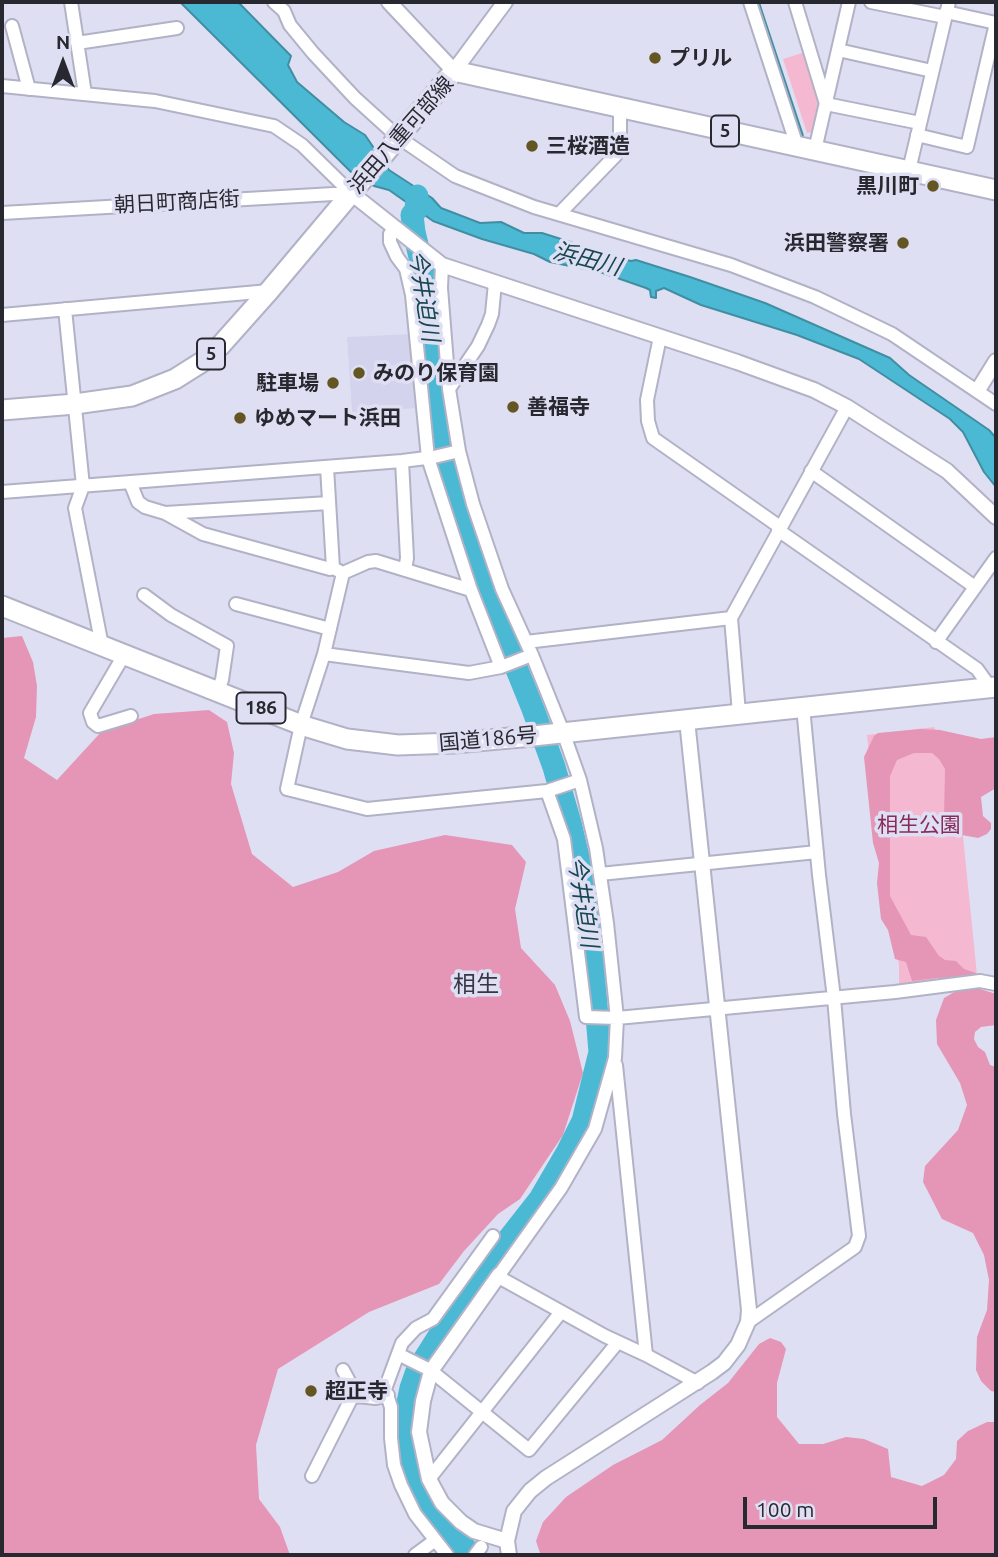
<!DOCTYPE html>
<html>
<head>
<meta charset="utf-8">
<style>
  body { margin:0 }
  #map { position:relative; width:998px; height:1557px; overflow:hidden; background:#dfdff3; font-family:Ubuntu,sans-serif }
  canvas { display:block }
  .frame { position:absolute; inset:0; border:4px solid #282830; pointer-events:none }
  .north { position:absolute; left:28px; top:28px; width:70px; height:70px; -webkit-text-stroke:5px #dfdff3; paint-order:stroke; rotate:0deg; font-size:19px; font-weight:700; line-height:28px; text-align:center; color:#282830 }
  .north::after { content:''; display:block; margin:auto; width:24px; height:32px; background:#282830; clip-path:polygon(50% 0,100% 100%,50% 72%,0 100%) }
  .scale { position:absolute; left:743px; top:1497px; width:194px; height:32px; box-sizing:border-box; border:4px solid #282830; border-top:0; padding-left:9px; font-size:21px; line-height:24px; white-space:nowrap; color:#282830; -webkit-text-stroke:5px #dfdff3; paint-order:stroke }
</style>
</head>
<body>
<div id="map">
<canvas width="998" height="1557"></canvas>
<div class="frame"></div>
<div class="north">N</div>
<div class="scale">100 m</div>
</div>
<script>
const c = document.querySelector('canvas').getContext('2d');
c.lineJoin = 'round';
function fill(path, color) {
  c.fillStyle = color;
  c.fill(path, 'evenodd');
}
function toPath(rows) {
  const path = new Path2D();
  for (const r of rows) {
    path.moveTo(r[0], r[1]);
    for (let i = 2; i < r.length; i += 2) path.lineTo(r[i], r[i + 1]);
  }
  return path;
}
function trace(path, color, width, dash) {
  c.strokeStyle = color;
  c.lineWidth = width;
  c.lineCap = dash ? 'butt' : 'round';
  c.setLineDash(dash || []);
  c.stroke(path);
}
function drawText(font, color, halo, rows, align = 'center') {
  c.font = font + ' Ubuntu,"Noto Sans JP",sans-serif';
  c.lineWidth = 7;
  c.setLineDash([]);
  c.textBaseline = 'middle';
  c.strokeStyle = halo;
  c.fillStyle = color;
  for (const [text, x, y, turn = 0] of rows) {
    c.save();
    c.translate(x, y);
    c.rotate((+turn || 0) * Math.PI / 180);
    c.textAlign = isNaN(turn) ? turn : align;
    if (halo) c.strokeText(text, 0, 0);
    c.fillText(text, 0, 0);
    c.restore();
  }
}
const built = toPath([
  [412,334,419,408,352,412,347,337]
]);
const green = toPath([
  [805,52,819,96,812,132,807,133,783,59],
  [934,727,957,777,977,975,899,986,899,965,878,843,867,735]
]);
const forest = toPath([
  [22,636,33,662,37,686,36,717,24,758,57,780,102,731,154,714,209,710,227,722,234,753,231,784,252,854,293,887,338,872,374,851,445,835,512,845,526,862,515,909,521,948,555,985,570,1021,583,1073,563,1135,520,1199,498,1214,464,1251,439,1284,369,1312,278,1369,256,1445,259,1499,280,1527,290,1555,2,1555,2,638],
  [920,729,940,730,981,739,996,737,996,788,981,797,983,816,991,823,991,829,987,834,978,838,951,833,947,829,944,818,945,769,939,759,932,753,914,753,897,760,890,776,890,896,911,935,926,937,939,956,945,960,956,961,964,969,976,973,977,977,937,978,912,981,906,962,895,959,888,930,881,919,877,883,879,863,873,843,864,757,874,736,878,733],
  [977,988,996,994,996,1025,981,1027,975,1032,974,1039,978,1047,985,1052,990,1065,996,1067,996,1392,991,1391,981,1381,976,1370,977,1337,987,1310,989,1280,984,1255,973,1233,942,1219,923,1182,925,1166,958,1130,967,1105,960,1083,937,1044,936,1020,944,998,956,991],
  [770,1338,781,1342,786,1349,777,1383,777,1417,799,1444,823,1444,846,1437,864,1439,888,1449,891,1477,922,1486,944,1475,956,1459,957,1441,968,1431,987,1422,996,1422,996,1555,564,1555,540,1553,536,1541,543,1522,566,1497,613,1465,662,1440,700,1405,728,1383,759,1344]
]);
const water = toPath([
  [180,2,238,2,291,56,288,65,297,82,344,122,365,135,389,170,432,198,441,208,480,223,501,222,524,233,542,233,583,246,594,252,631,261,636,260,690,277,765,303,890,358,909,375,989,430,996,438,996,487,984,472,963,432,950,419,859,359,797,335,701,305,664,288,656,291,656,298,651,297,650,290,646,288,600,272,550,262,534,254,482,239,433,221,389,190,374,186,351,172,180,2]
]);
const stream = toPath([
  [758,2,802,135]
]);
const river = toPath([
  [417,196,416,210,412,215,414,232,426,282,438,410,452,488,477,571,533,709,554,767,570,823,582,874,589,922,600,1052,583,1121,568,1151,540,1199,500,1250,443,1330,417,1371,411,1388,404,1422,405,1453,408,1468,422,1502,433,1517,472,1555]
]);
const minor = toPath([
  [71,2,85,94],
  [274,2,284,11,290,25,313,53,355,98,398,137,455,176,534,207,731,265,815,297,892,334,996,404],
  [750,2,797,146],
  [795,2,826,104,920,123],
  [871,2,945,17],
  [946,12,996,23],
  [12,26,29,89],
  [77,43,177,28],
  [838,50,932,71],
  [2,86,155,101,274,126,302,145,351,193],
  [917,135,967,147,996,23],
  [815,150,849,2],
  [909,170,949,2],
  [2,213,351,193],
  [559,214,616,155,620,142,620,109],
  [394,228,390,234,390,242,397,257,406,269,412,295,428,458,471,590,501,667],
  [442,265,441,288,449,389,459,451,473,504,502,589,532,655,563,732,580,780,596,848,607,923,617,1018,615,1058,595,1129,561,1188,499,1275,504,1280,605,1336,646,1355],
  [65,309,83,486,75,508,102,646],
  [2,315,269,291],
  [660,337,647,400,648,421,653,438,780,527],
  [449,389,478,346,488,325,492,314,495,283],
  [402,461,407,558,405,570],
  [327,467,333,568,339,571],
  [811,471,975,587],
  [130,482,138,502,145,507,165,513,329,503],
  [2,492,402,461,434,457,459,451],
  [165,513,203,534,330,569,333,568],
  [778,530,977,669,990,687],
  [471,590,376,561,368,562,343,573,324,654,301,725,287,789,367,809,547,791,580,780],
  [144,595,171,615,227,646,222,680,217,691],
  [236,604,330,629],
  [526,642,731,618],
  [936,642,996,558],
  [324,654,469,673,501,667,532,655],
  [124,655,90,713,93,722,98,726,131,716],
  [739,713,731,618,847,407],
  [547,791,564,839,586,1017,617,1018,895,992,980,981,996,984],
  [600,874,817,852],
  [616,1065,646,1355,698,1383],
  [748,1322,855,1247,859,1236,844,1114,834,998,819,875,803,707],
  [398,1354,430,1370,529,1450,618,1342],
  [357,1396,376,1398,388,1395],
  [312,1476,351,1399,357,1396,343,1370],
  [429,1479,561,1312],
  [415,1555,434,1541],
  [447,1555,415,1514,401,1485,394,1465,391,1438,391,1407,385,1389,402,1343,416,1328,433,1319,493,1236],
  [475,1555,481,1547]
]);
const tertiary = toPath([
  [389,2,454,71,505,2],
  [351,193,442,265,737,362,814,390,847,407,947,471,996,517],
  [978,390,996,361],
  [499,1275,431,1371,423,1401,419,1432,429,1479,442,1503,461,1522,474,1531,507,1541,509,1555],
  [507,1541,514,1511,530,1491,546,1478,712,1372,724,1363,738,1345,748,1322,749,1310,687,720]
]);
const primary = toPath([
  [2,410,75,404,132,396,175,379,202,362,220,346,269,291,454,71,996,190]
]);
const trunk = toPath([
  [2,606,304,726,347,739,398,745,454,743,533,736,996,687]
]);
const markers = [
  [655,58,7,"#635622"],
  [532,146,7,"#635622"],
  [933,186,7,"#635622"],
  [903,243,7,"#635622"],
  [359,373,7,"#635622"],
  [333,383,7,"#635622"],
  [513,407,7,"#635622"],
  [240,418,7,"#635622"],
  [311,1391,7,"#635622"]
];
const shields = [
  [725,131,28],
  [211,354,28],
  [261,708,49]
];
const shieldNames = [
  ["5",725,131],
  ["5",211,354],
  ["186",261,708]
];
const poiNames = [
  ["プリル",669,58],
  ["三桜酒造",546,146],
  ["黒川町",919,186,"right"],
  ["浜田警察署",889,243,"right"],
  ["みのり保育園",373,373],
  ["駐車場",319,383,"right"],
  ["善福寺",527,407],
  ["ゆめマート浜田",254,418],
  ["超正寺",325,1391]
];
const streetNames = [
  ["浜田八重可部線",401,135,-49],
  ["朝日町商店街",177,202,-3],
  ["国道186号",488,739,-5]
];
const parkNames = [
  ["相生公園",919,825]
];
const waterNames = [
  ["浜田川",587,259,15],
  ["今井迫川",424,296,81],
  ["今井迫川",583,902,81]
];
const neighbourhoodNames = [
  ["相生",476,984]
];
fill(built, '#d3d3ee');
fill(green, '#f4b9d0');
fill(forest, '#e595b6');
fill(water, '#4cb9d4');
trace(water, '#418ea3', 2);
trace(stream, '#418ea3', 3.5);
trace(river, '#4cb9d4', 23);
trace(minor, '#b2b2c6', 16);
trace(tertiary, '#b2b2c6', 18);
trace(primary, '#b2b2c6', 23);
trace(trunk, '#b2b2c6', 23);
trace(minor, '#fff', 12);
trace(tertiary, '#fff', 14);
trace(primary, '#fff', 19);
trace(trunk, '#fff', 19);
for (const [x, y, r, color] of markers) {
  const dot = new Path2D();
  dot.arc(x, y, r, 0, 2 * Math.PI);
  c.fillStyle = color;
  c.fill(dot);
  trace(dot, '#dfdff3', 2.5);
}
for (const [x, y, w] of shields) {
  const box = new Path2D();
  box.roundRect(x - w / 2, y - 15.5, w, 31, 5);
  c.fillStyle = '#dfdff3';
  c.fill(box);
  trace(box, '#282830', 2);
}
drawText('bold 19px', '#282830', null, shieldNames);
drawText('bold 21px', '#282830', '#dfdff3', poiNames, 'left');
drawText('21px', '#282830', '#dfdff3', streetNames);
drawText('21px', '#892b5a', '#dfdff3', parkNames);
drawText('italic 23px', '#174753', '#dfdff3', waterNames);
drawText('23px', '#363646', '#dfdff3', neighbourhoodNames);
</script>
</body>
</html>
